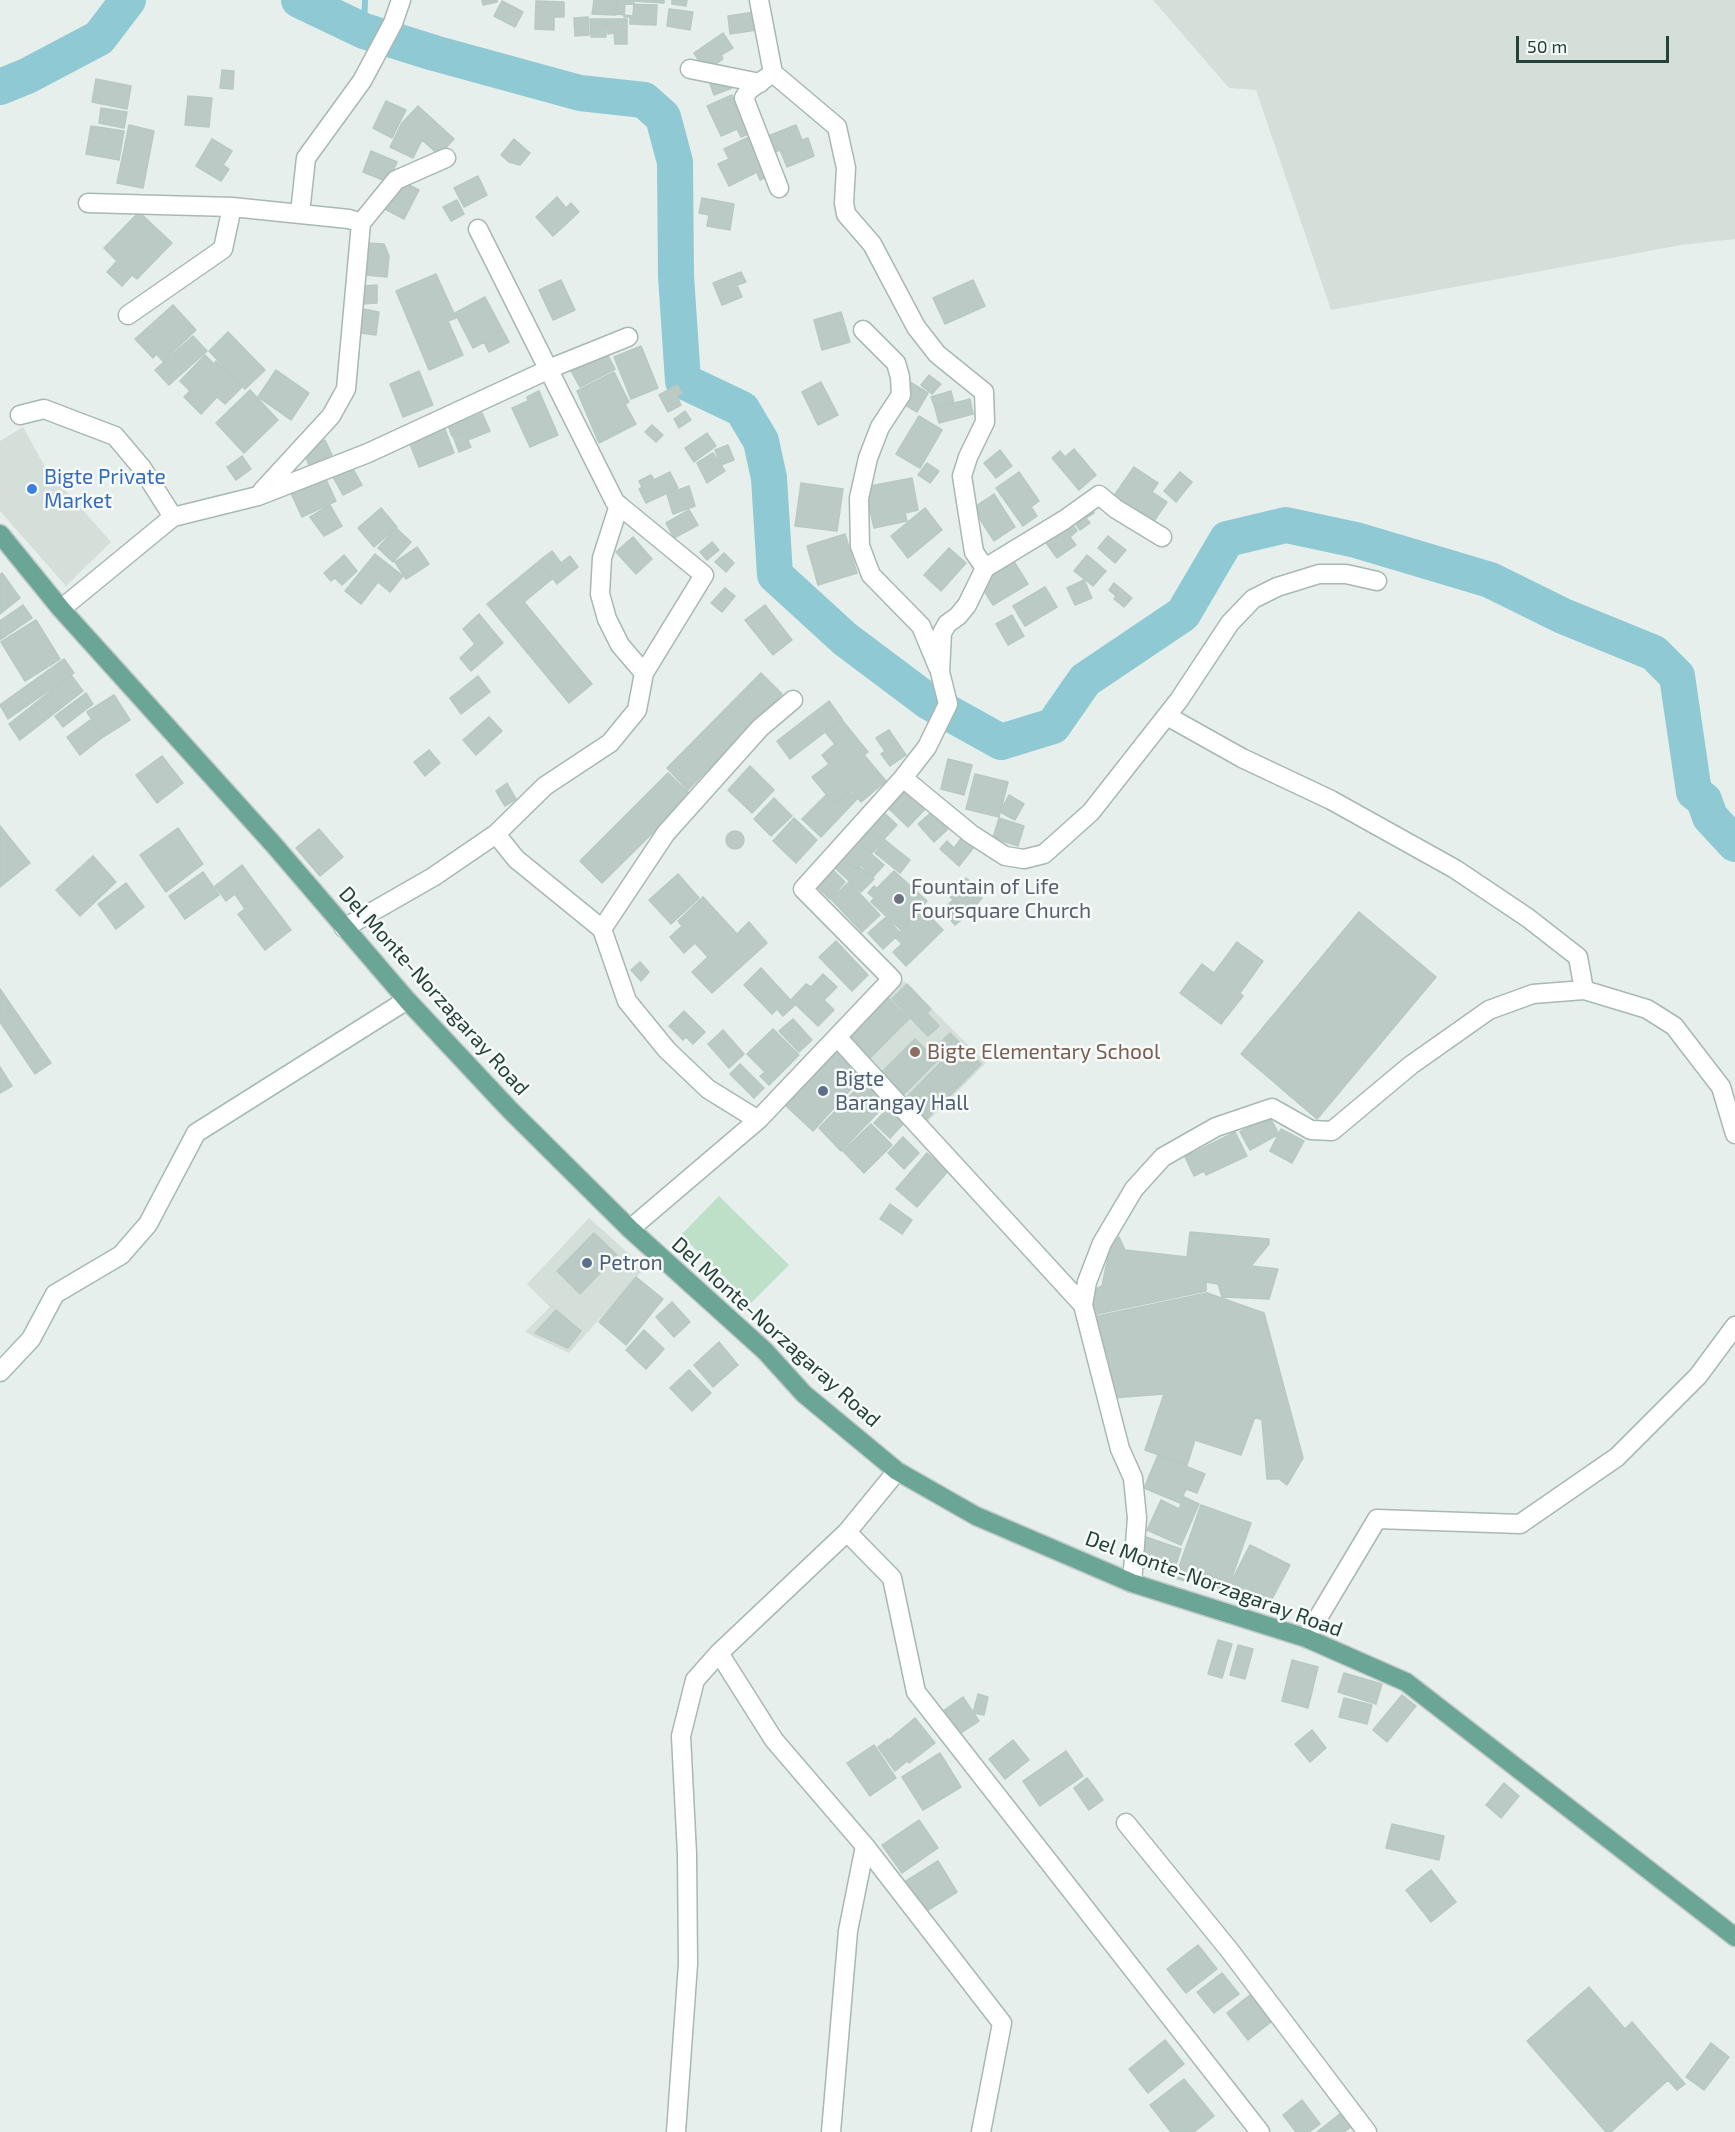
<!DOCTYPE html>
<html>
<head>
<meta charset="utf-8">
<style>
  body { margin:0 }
  #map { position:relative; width:1735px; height:2132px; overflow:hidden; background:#e6efeb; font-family:"Exo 2",sans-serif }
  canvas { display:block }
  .scale { position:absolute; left:1516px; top:36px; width:153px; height:27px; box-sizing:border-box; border:3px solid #24423a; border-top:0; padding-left:8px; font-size:18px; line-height:21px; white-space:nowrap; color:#24423a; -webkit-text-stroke:4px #f7fbf9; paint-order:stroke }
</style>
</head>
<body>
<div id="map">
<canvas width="1735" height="2132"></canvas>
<div class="scale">50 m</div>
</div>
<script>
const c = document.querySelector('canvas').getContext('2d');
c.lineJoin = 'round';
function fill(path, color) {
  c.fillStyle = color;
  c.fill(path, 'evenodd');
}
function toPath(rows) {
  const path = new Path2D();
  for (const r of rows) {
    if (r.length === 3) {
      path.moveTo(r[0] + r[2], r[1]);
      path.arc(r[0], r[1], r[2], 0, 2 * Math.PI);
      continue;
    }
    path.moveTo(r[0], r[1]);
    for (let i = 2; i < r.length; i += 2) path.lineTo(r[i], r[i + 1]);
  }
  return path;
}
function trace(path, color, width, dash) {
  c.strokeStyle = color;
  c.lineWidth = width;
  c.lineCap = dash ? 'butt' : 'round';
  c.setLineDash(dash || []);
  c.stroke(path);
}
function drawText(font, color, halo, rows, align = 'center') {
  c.font = font + ' "Exo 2",sans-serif';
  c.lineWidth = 5;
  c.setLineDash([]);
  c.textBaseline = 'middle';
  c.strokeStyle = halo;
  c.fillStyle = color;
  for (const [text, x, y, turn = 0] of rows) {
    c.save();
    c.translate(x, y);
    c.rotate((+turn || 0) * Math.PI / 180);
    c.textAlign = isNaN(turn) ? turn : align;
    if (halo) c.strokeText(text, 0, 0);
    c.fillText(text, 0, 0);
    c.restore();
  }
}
const built = toPath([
  [1153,0,1735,0,1735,239,1681,245,1331,310,1256,90,1229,88],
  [23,427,45,467,111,542,66,586,0,511,0,441],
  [904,981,986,1063,926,1123,844,1040],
  [589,1218,645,1268,569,1353,525,1332,550,1307,527,1284]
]);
const green = toPath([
  [719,1196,789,1265,751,1303,681,1235]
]);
const stream = toPath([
  [364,31,365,0]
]);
const river = toPath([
  [299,0,364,31,434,53,580,93,644,100,663,117,675,162,676,276,683,381,742,409,761,441,769,478,775,575,845,639,929,702,1001,742,1053,726,1085,680,1183,614,1227,539,1286,525,1356,540,1490,580,1563,616,1654,653,1677,676,1694,792,1704,800,1710,817,1735,844],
  [0,87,27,76,99,38,128,0]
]);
const building = toPath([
  [482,0,497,0,497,2,483,5,482,0],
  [594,0,617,0,616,15,592,14,594,0],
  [618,0,634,0,633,16,616,14,618,0],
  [619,0,664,0,664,3,619,0],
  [672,0,687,0,686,6,672,4,672,0],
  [502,1,523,12,515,27,494,16,502,1],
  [536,1,564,2,564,17,554,17,554,30,535,29,536,1],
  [625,4,657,5,656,25,630,24,630,17,624,17,625,4],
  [669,9,693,12,690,30,667,26,669,9],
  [755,12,757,30,730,34,728,16,755,12],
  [588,17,589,35,575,36,574,18,588,17],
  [590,19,606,19,606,37,591,37,590,19],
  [607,19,627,19,627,44,615,44,614,33,608,34,607,19],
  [723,33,733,48,721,55,723,59,713,66,710,62,703,67,694,53,723,33],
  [222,70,234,71,233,89,220,88,222,70],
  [728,77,732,88,714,95,710,84,728,77],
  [96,79,131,86,127,109,92,102,96,79],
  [732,95,745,125,753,132,741,137,737,129,721,136,707,106,732,95],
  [188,96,212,98,209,127,185,125,188,96],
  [386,101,406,110,392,138,373,128,386,101],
  [418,106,454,139,439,155,422,140,413,158,390,147,402,123,418,106],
  [101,108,127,112,124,128,99,123,101,108],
  [129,125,154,131,143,188,117,183,129,125],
  [796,125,802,140,808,138,814,156,787,167,780,150,775,152,768,136,796,125],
  [91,126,124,131,119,160,86,154,91,126],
  [753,135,772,174,760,180,757,172,729,186,718,164,729,159,724,149,753,135],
  [212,139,232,151,223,165,229,169,221,181,196,166,212,139],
  [514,139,530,153,520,165,509,162,501,155,514,139],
  [371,151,397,162,388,182,363,172,371,151],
  [478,176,487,195,464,207,454,188,478,176],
  [399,180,419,190,404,219,385,209,399,180],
  [557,197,566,208,571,203,579,212,553,236,536,217,557,197],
  [702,198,734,204,730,230,707,226,709,215,699,213,702,198],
  [457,200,464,214,451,221,443,207,457,200],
  [139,212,172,243,137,279,132,275,122,286,107,272,117,261,104,248,139,212],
  [368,243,384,244,389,256,387,277,365,275,368,243],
  [741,272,746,282,737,285,742,297,722,305,713,283,741,272],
  [436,274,456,318,448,321,463,355,429,370,396,291,436,274],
  [561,280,575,310,553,320,539,290,561,280],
  [973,280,985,306,945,324,933,298,973,280],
  [377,285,377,303,361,304,361,286,377,285],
  [485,297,509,342,489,352,484,342,473,348,455,313,485,297],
  [173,305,196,330,163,361,156,354,153,358,135,339,173,305],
  [358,308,379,312,376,335,354,332,358,308],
  [841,312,850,342,822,350,814,320,841,312],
  [228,332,265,370,245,389,209,351,228,332],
  [193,336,207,351,169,385,155,370,193,336],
  [641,346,658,388,631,399,614,357,641,346],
  [605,350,615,369,580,387,570,369,605,350],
  [205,355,214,364,216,361,242,387,225,404,217,397,201,414,184,397,190,391,180,381,205,355],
  [276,370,309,393,291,420,258,397,276,370],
  [419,371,433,405,403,417,390,384,419,371],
  [614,372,629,402,625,404,636,424,599,443,577,391,614,372],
  [929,375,941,384,932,394,921,385,929,375],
  [821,382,838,415,818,425,802,392,821,382],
  [910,382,928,393,917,412,899,401,910,382],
  [677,385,682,393,677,396,681,405,668,412,659,395,677,385],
  [250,390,278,420,244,453,216,423,250,390],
  [539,391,558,435,530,447,512,408,528,401,527,397,539,391],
  [951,391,954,403,935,408,931,397,951,391],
  [970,399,973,414,939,423,935,408,970,399],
  [685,411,691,420,679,428,674,419,685,411],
  [482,413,490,431,468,440,465,431,452,436,447,423,462,417,463,421,482,413],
  [919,416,942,430,920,468,896,454,919,416],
  [443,424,454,453,419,467,408,439,443,424],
  [652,425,663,435,656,442,645,432,652,425],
  [464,432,471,447,459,452,453,436,464,432],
  [707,433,716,446,694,462,685,448,707,433],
  [325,440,332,455,309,465,303,450,325,440],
  [728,445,734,460,721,465,715,450,728,445],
  [1074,449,1096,475,1079,490,1052,458,1060,451,1065,457,1074,449],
  [1000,450,1012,466,996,478,984,463,1000,450],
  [713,453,725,471,707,483,697,463,713,453],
  [242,456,251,469,236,480,227,467,242,456],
  [927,463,939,471,930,483,918,475,927,463],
  [352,467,362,485,343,495,333,477,352,467],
  [1134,467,1158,483,1152,492,1167,502,1152,524,1113,497,1134,467],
  [670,472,678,488,646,503,639,489,642,487,639,481,651,475,654,480,670,472],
  [1019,472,1039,501,1031,507,1037,516,1023,526,996,488,1019,472],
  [1180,472,1192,482,1176,502,1164,491,1180,472],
  [324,475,336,501,302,517,290,491,324,475],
  [912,478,918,510,905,513,907,521,874,528,865,487,912,478],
  [801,483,843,489,837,531,795,526,801,483],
  [689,486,695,506,673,514,667,494,689,486],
  [994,494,1015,527,994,541,973,508,994,494],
  [330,505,342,526,324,536,310,517,330,505],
  [1089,505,1094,513,1086,518,1090,523,1080,530,1071,517,1089,505],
  [381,508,397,527,374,547,358,528,381,508],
  [925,508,942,530,908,558,891,536,925,508],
  [689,510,698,525,674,538,666,523,689,510],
  [1070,521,1077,531,1070,537,1076,545,1057,558,1044,540,1070,521],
  [396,528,411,542,393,562,378,548,396,528],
  [845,534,857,573,818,585,807,546,845,534],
  [1108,536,1126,550,1115,563,1098,548,1108,536],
  [633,537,652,559,636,574,616,552,633,537],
  [712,542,719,550,707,560,700,552,712,542],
  [417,547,429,564,406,579,395,562,417,547],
  [949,548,966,563,941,591,924,575,949,548],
  [552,551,561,563,570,556,578,567,557,584,539,561,552,551],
  [724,553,734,563,726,572,715,562,724,553],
  [375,554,403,576,390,592,378,582,361,604,345,591,375,554],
  [344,555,357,571,342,585,335,578,331,581,324,573,344,555],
  [1087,555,1106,571,1093,586,1074,571,1087,555],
  [1013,560,1028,584,993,605,978,581,1013,560],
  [538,562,552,579,524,602,592,684,569,703,487,604,538,562],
  [2,573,20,598,0,614,0,575,2,573],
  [1084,580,1092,598,1075,605,1067,588,1084,580],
  [1114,583,1132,598,1124,607,1114,599,1116,596,1109,590,1114,583],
  [1045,587,1057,607,1025,626,1013,606,1045,587],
  [725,588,735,596,722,612,711,603,725,588],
  [23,605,32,618,0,640,0,621,23,605],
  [765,605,792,640,773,655,745,620,765,605],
  [479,614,503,643,471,671,460,658,475,644,463,629,479,614],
  [1012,615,1024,636,1008,645,996,624,1012,615],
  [36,620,60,659,25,681,1,642,36,620],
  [64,659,74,673,8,719,0,705,64,659],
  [761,673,782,694,688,790,667,768,761,673],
  [71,675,83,691,20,740,9,724,71,675],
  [478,676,490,692,461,714,450,698,478,676],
  [86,693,93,704,63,727,55,716,86,693],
  [114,695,130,720,103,737,87,712,114,695],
  [829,701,842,719,790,759,777,741,829,701],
  [489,717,502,731,476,755,463,740,489,717],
  [90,720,103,737,80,755,67,737,90,720],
  [842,720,868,752,864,755,886,781,861,802,851,790,834,804,812,777,829,764,822,755,835,744,826,733,842,720],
  [889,730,906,755,890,766,881,754,885,751,876,738,889,730],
  [429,750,440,763,425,776,414,762,429,750],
  [162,756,183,783,157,803,136,775,162,756],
  [948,759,972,765,964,795,941,789,948,759],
  [750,766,774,790,752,813,728,790,750,766],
  [668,773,691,795,602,883,580,861,668,773],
  [975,774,1008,782,999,817,966,809,975,774],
  [507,783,516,799,505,806,496,791,507,783],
  [905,786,927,807,908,827,886,806,905,786],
  [849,791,857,799,821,837,802,819,826,795,835,805,849,791],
  [1009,795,1024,804,1015,820,1000,812,1009,795],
  [774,798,792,816,771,836,754,819,774,798],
  [879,808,897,825,882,841,864,824,879,808],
  [934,810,949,828,934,842,918,824,934,810],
  [794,818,817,840,796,863,773,841,794,818],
  [999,818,1024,826,1018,846,993,838,999,818],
  [0,826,30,863,0,887,0,826],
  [864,827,882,842,872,853,854,837,864,827],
  [178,828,203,864,166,892,140,855,178,828],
  [319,829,343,857,320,876,296,848,319,829],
  [735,840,9],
  [963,836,975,846,959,866,940,849,947,841,954,848,963,836],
  [854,839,884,865,873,877,861,865,857,869,840,854,854,839],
  [885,840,910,860,900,873,875,853,885,840],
  [93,856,116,882,80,916,56,890,93,856],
  [842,857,857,871,860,867,874,879,861,892,833,866,842,857],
  [242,865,253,880,226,901,215,886,242,865],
  [829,866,845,882,830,899,813,883,829,866],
  [894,871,927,901,901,930,871,902,874,898,868,893,874,886,877,888,894,871],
  [203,872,219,895,185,919,169,896,203,872],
  [678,874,699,898,671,924,649,900,678,874],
  [966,878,980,890,977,894,982,898,969,913,950,897,966,878],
  [253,880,291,930,265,950,238,914,245,909,235,894,253,880],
  [849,882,880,915,862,932,831,899,849,882],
  [126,883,144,907,116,929,98,904,126,883],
  [703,897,737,934,749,922,767,943,712,993,692,972,708,957,695,943,684,953,670,937,682,926,678,921,703,897],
  [953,900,967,915,955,925,942,910,953,900],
  [923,909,943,930,906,966,893,952,902,944,895,937,923,909],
  [1359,912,1436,977,1317,1119,1241,1054,1359,912],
  [886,917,900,933,883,949,868,933,886,917],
  [836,941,868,975,852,991,819,957,836,941],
  [1237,942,1263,961,1240,993,1243,996,1221,1024,1180,993,1202,964,1214,973,1237,942],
  [640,962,649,972,641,981,631,970,640,962],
  [761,968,795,1005,783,1016,777,1009,772,1014,744,985,761,968],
  [823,974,837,987,824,1000,834,1010,818,1026,791,1000,806,984,811,987,823,974],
  [907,984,931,1009,927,1013,939,1026,928,1036,892,999,907,984],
  [0,989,51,1063,35,1074,0,1022,0,989],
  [888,998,909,1019,867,1061,846,1041,888,998],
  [684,1011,705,1032,693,1044,686,1037,683,1040,669,1026,684,1011],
  [793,1019,812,1040,799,1052,779,1031,793,1019],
  [773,1029,799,1055,769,1085,760,1076,765,1072,747,1054,773,1029],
  [723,1030,744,1054,729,1068,708,1044,723,1030],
  [950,1033,981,1064,925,1121,904,1100,946,1057,936,1047,950,1033],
  [915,1039,937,1061,901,1097,879,1075,915,1039],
  [833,1050,862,1077,813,1131,784,1104,833,1050],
  [740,1064,764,1088,754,1098,730,1074,740,1064],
  [0,1067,12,1086,0,1093,0,1067],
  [864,1081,887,1103,841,1151,819,1128,864,1081],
  [888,1108,904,1123,890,1138,874,1123,888,1108],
  [1269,1116,1279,1134,1250,1150,1240,1132,1269,1116],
  [871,1124,892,1145,864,1173,843,1151,871,1124],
  [1281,1129,1304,1141,1292,1163,1270,1151,1281,1129],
  [1235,1132,1247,1156,1206,1175,1204,1171,1194,1176,1185,1157,1235,1132],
  [903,1137,919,1153,904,1169,888,1153,903,1137],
  [927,1153,948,1171,917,1207,896,1189,927,1153],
  [890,1204,912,1220,902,1234,880,1219,890,1204],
  [1190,1232,1269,1239,1269,1244,1251,1266,1278,1269,1269,1299,1222,1297,1218,1284,1206,1282,1206,1291,1092,1315,1089,1292,1102,1286,1110,1247,1119,1237,1125,1250,1187,1257,1190,1232],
  [594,1233,617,1255,580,1294,557,1271,594,1233],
  [636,1277,663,1299,626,1345,599,1322,636,1277],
  [1207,1293,1264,1313,1303,1458,1287,1485,1279,1479,1267,1479,1262,1420,1255,1417,1241,1455,1195,1440,1187,1465,1145,1450,1164,1394,1112,1398,1093,1317,1207,1293],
  [672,1302,690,1322,674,1337,656,1317,672,1302],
  [556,1310,581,1331,568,1348,535,1333,556,1310],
  [644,1330,664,1349,646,1369,626,1350,644,1330],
  [719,1342,738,1365,713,1387,694,1365,719,1342],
  [689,1370,711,1393,692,1411,670,1388,689,1370],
  [1158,1455,1205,1474,1197,1493,1186,1489,1180,1503,1144,1488,1158,1455],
  [1184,1497,1199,1504,1181,1545,1147,1530,1161,1500,1179,1509,1184,1497],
  [1201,1505,1251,1523,1227,1591,1186,1576,1185,1581,1175,1578,1201,1505],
  [1146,1537,1181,1549,1172,1577,1136,1565,1146,1537],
  [1250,1545,1290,1565,1271,1601,1258,1595,1255,1602,1228,1588,1250,1545],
  [1218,1640,1232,1644,1222,1678,1208,1674,1218,1640],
  [1238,1645,1253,1649,1245,1679,1230,1675,1238,1645],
  [1292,1660,1318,1667,1308,1708,1282,1701,1292,1660],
  [1344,1673,1382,1684,1376,1704,1338,1692,1344,1673],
  [978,1694,988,1697,984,1715,973,1713,978,1694],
  [1402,1695,1416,1706,1387,1742,1373,1730,1402,1695],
  [963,1697,979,1721,959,1734,943,1711,963,1697],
  [1344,1698,1372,1705,1367,1724,1339,1717,1344,1698],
  [915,1718,935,1743,909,1763,890,1739,915,1718],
  [1312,1730,1326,1748,1310,1762,1295,1744,1312,1730],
  [888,1739,906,1762,895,1771,878,1747,888,1739],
  [1013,1740,1029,1760,1005,1779,989,1759,1013,1740],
  [874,1745,896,1778,870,1796,847,1763,874,1745],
  [1066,1751,1083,1776,1040,1806,1023,1781,1066,1751],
  [940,1753,961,1787,923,1810,902,1777,940,1753],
  [1087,1778,1094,1787,1080,1797,1074,1788,1087,1778],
  [1504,1783,1519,1796,1501,1818,1486,1805,1504,1783],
  [1094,1787,1103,1800,1089,1810,1080,1797,1094,1787],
  [919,1820,938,1848,902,1873,882,1845,919,1820],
  [1392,1824,1444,1836,1439,1860,1386,1848,1392,1824],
  [938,1861,957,1892,922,1914,903,1883,938,1861],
  [1431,1870,1456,1902,1431,1922,1406,1890,1431,1870],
  [1198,1945,1217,1969,1186,1993,1167,1969,1198,1945],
  [1222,1973,1239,1994,1214,2013,1197,1992,1222,1973],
  [1589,1987,1625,2029,1632,2022,1685,2084,1677,2090,1668,2080,1611,2132,1606,2132,1527,2041,1589,1987],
  [1250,1995,1271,2022,1248,2040,1227,2013,1250,1995],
  [1165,2040,1184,2064,1148,2093,1129,2069,1165,2040],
  [1711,2043,1729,2057,1704,2090,1686,2077,1711,2043],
  [1184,2079,1214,2116,1194,2132,1171,2132,1150,2105,1184,2079],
  [1302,2100,1320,2124,1309,2132,1296,2132,1283,2115,1302,2100],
  [1341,2113,1352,2126,1344,2132,1317,2132,1341,2113]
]);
const street = toPath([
  [759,0,773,73,837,127,846,168,844,203,846,214,872,244,916,327,937,354,984,392,985,422,968,457,962,476,974,552,985,568],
  [690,69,760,83],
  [773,73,749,90,744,98,779,188],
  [88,203,232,207,349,219,361,223,346,389,331,416,262,491],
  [300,213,306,158,362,81,393,23,401,0],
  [361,223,396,180,446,158],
  [128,315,223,249,232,207],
  [863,330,896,363,900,377,901,395,880,427,868,458,859,498,860,546,871,575,921,626,938,667],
  [20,415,44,409,115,436,142,468,173,517],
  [619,505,602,558,600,594,607,619,620,645,644,673],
  [61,609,173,517,258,496,368,453,556,366,628,337],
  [1167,716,1242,758,1331,800,1455,869,1528,918,1578,957,1584,990,1647,1009,1674,1026,1721,1087,1735,1134],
  [903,778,971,834,1005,856,1024,859,1044,854,1091,812,1179,700,1230,623,1253,599,1277,587,1319,574,1346,574,1377,581],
  [496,834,516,859,602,929,627,1001,667,1050,708,1089,758,1120],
  [344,928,433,877,496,834,545,786,610,743,637,710,644,673,704,575,615,502,478,229],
  [602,929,666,833,760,728,793,700],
  [837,1037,1083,1305],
  [630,1229,758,1120,892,979,803,889,903,778,927,747,948,704,940,672,942,633,947,624,958,616,967,605,985,568,1064,520,1099,495,1116,509,1162,537],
  [847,1532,892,1578,916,1692,1260,2132],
  [1132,1583,1137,1518,1133,1478,1120,1449,1083,1305,1087,1282,1102,1243,1134,1189,1163,1157,1216,1127,1272,1108,1311,1130,1332,1131,1411,1065,1489,1010,1533,994,1584,990],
  [1306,1638,1377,1519,1520,1524,1617,1457,1698,1376,1735,1326],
  [719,1653,774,1740,865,1846,848,1931,831,2132],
  [1126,1823,1230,1951,1367,2132],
  [865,1846,1002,2023,981,2132],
  [676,2132,688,1964,687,1854,681,1736,695,1680,719,1653,847,1532,897,1471]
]);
const secondary = toPath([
  [0,1372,31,1339,55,1294,121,1255,148,1224,196,1133,407,1000]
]);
const primary = toPath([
  [0,534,61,609,274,845,407,1000,510,1110,630,1229,765,1351,804,1394,897,1471,976,1516,1132,1583,1306,1638,1406,1682,1735,1937]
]);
const markers = [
  [32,489,6,"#3f7fe0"],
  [899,899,6,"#6b7280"],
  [915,1052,6,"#8d6e63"],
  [823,1091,6,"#5c6f8a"],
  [587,1263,6,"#5c6f8a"]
];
const shopNames = [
  ["Bigte Private",44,477],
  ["Market",44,501]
];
const worshipNames = [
  ["Fountain of Life",911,887],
  ["Foursquare Church",911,911]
];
const streetNames = [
  ["Del Monte-Norzagaray Road",434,991,48],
  ["Del Monte-Norzagaray Road",776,1332,42],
  ["Del Monte-Norzagaray Road",1214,1584,20]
];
const educationNames = [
  ["Bigte Elementary School",927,1052]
];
const serviceNames = [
  ["Bigte",835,1079],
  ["Barangay Hall",835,1103],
  ["Petron",599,1263]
];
fill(built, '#d4dfda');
fill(green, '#bfe0c8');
trace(stream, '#8ec9d4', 6);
trace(river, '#8ec9d4', 36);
fill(building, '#bbcac4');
trace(building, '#b8c9c2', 1.5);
trace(street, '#a8b8b2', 21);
trace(secondary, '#a4bbb3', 21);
trace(primary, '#c2cac8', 21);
trace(street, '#fff', 18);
trace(secondary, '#fff', 18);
trace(primary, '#6aa596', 18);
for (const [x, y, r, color] of markers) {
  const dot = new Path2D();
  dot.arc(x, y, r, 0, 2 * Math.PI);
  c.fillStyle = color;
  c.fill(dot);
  trace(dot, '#f7fbf9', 2);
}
drawText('21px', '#366cbe', '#f7fbf9', shopNames, 'left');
drawText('21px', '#5b616d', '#f7fbf9', worshipNames, 'left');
drawText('21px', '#24423a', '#f7fbf9', streetNames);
drawText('21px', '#785e54', '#f7fbf9', educationNames, 'left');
drawText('21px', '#4e5e75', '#f7fbf9', serviceNames, 'left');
</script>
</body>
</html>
